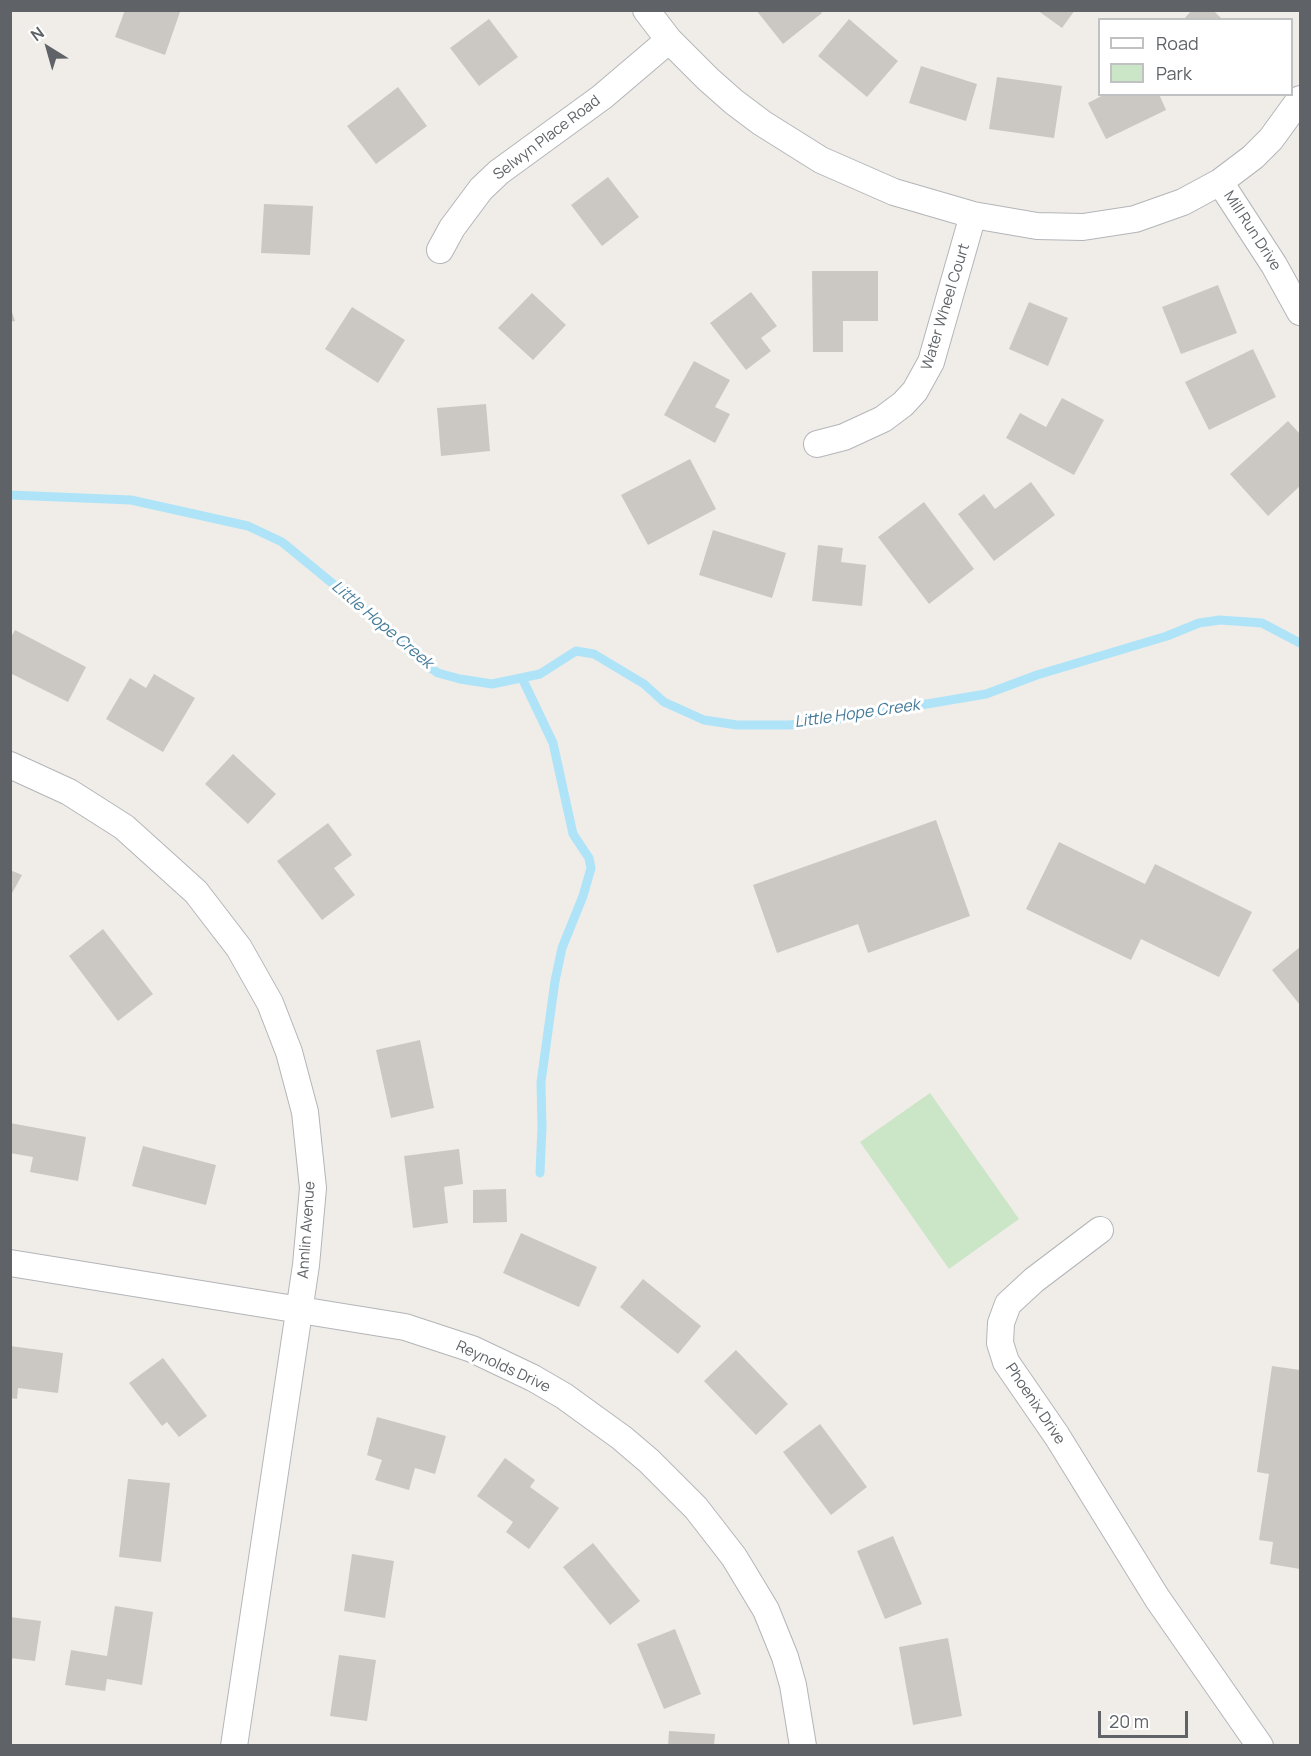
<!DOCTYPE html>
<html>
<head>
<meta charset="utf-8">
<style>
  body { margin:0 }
  #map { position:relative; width:1311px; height:1756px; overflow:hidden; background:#f0ede8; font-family:Manrope,sans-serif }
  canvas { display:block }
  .frame { position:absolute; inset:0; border:12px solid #5f6367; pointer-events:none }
  .legend { position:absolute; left:1098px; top:18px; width:195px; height:78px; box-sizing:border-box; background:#fff; border:2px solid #bfc1c2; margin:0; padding:8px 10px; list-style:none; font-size:18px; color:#5f6367 }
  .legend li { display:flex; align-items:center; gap:12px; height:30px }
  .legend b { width:30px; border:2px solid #bfc1c2 }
  .north { position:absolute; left:18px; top:18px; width:60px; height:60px; -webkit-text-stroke:4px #fff; paint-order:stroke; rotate:323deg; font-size:16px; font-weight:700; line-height:24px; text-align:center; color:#5f6367 }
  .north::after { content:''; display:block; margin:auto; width:21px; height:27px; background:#5f6367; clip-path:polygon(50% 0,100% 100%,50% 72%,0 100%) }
  .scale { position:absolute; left:1098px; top:1711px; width:90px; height:27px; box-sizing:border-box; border:3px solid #5f6367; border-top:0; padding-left:8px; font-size:18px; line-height:21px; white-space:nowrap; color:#5f6367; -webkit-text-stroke:4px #fff; paint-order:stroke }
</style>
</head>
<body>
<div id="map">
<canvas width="1311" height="1756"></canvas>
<div class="frame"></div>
<ul class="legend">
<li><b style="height:8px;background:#fff"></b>Road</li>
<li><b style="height:16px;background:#cbe5c7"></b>Park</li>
</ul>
<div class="north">N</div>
<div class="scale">20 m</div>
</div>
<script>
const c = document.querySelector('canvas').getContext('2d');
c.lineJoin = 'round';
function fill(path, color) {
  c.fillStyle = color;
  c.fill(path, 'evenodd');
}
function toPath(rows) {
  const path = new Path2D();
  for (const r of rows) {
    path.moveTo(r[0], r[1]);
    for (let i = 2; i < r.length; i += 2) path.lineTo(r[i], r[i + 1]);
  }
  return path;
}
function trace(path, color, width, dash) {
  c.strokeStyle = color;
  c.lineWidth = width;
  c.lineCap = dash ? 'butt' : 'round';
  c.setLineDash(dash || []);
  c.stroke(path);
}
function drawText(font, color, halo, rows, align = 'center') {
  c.font = font + ' Manrope,sans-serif';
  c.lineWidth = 6;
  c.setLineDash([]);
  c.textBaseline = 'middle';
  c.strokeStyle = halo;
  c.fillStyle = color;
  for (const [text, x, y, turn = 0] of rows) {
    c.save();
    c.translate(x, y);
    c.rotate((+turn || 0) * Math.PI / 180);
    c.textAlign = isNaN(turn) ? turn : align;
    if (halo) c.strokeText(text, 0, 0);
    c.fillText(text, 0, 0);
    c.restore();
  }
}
const green = toPath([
  [930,1093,1019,1219,949,1269,860,1142]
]);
const stream = toPath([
  [10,495,131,500,248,526,282,542,371,615,422,662,438,673,460,679,492,684,540,674,576,651,594,654,644,684,664,702,704,720,737,725,789,725,820,722,986,694,1037,675,1167,636,1199,623,1220,620,1262,623,1300,643],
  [522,678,553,743,573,834,589,858,591,868,583,896,562,948,555,981,541,1082,542,1127,540,1173]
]);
const building = toPath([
  [125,10,180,12,165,55,115,37],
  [756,10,820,10,822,13,783,44],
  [1037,10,1075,10,1062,28],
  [1192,10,1213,10,1223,20,1183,20],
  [489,19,518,57,479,86,450,48],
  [849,19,898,61,867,97,818,56],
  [921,66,977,84,966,121,909,103],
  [997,77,1062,86,1054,138,989,129],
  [398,87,427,126,376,164,347,126],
  [1105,94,1159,94,1166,110,1106,139,1088,103],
  [608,177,639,217,602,246,571,205],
  [264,204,313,206,310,255,261,253],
  [812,271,878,271,878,321,843,321,843,352,813,352],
  [1218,285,1237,333,1181,354,1162,307],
  [751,292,777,326,761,338,771,351,746,370,710,323],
  [532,293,566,325,533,360,498,328],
  [1029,302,1068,318,1048,366,1009,349],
  [10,306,15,321,10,322],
  [352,307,405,340,378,383,325,349],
  [1253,349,1276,397,1209,430,1185,382],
  [694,361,730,380,715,407,730,414,715,443,664,415],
  [1062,398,1104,420,1074,475,1006,438,1020,413,1046,427],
  [486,404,490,451,441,456,437,408],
  [1288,421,1300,434,1300,486,1268,516,1230,474],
  [690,459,716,509,648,545,621,495],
  [1031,482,1055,515,994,561,958,514,984,494,995,509],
  [924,502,974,569,929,604,878,537],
  [713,530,786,553,772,598,699,575],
  [818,545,843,548,841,562,866,565,862,606,812,601],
  [15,630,86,667,68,702,10,673,10,639],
  [154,674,195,698,163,752,106,719,130,678,146,688],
  [233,754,276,794,248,824,205,784],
  [936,820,970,916,868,953,858,924,777,953,753,885],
  [328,823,352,855,334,868,355,895,322,920,277,861],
  [1059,842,1145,884,1155,864,1252,912,1219,977,1141,939,1131,960,1026,909],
  [10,870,22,875,10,897],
  [103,929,153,994,118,1021,69,956],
  [1300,947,1300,1005,1272,970],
  [420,1040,434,1108,391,1118,376,1050],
  [10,1123,86,1137,78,1181,30,1172,33,1157,10,1153],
  [143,1146,216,1165,206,1205,132,1186],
  [459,1149,463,1184,444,1187,448,1223,413,1228,404,1156],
  [506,1189,507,1222,473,1223,473,1190],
  [521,1233,597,1267,579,1307,503,1273],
  [643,1279,701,1326,678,1354,620,1307],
  [10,1346,63,1353,58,1393,18,1388,17,1399,10,1398],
  [736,1350,788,1404,756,1435,704,1381],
  [163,1358,207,1416,179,1437,167,1422,162,1426,129,1383],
  [1272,1366,1300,1370,1300,1569,1270,1564,1273,1542,1259,1540,1269,1474,1257,1472],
  [377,1417,446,1436,435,1474,415,1468,409,1490,375,1480,382,1460,367,1455],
  [820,1424,867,1487,831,1515,783,1452],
  [505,1458,535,1480,530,1487,559,1508,529,1549,506,1532,513,1522,477,1496],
  [128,1479,170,1483,161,1562,119,1557],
  [893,1536,922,1604,885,1619,857,1551],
  [593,1543,640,1601,610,1625,563,1567],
  [352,1554,394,1561,385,1618,344,1611],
  [115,1606,153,1612,142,1685,107,1679,105,1691,65,1685,71,1650,107,1656],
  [10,1617,41,1621,35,1661,10,1658],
  [675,1629,701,1694,664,1709,637,1644],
  [948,1638,962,1716,913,1725,899,1647],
  [339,1655,376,1660,367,1721,330,1716],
  [669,1731,715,1734,714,1746,668,1746]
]);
const street = toPath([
  [646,10,669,40,708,79,734,102,762,123,821,160,894,192,973,215,1037,226,1083,227,1135,219,1183,202,1220,182,1253,157,1271,139,1300,99],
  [1220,182,1274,265,1300,312],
  [440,250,452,228,481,189,499,172,602,97,669,40],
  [817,444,844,437,883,419,903,404,915,391,931,362,973,215],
  [10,765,69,792,124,827,196,892,239,948,270,1003,289,1052,305,1112,313,1188,306,1265,234,1746],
  [1100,1230,1034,1280,1008,1304,1001,1323,1000,1343,1006,1362,1057,1436,1157,1598,1260,1746],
  [10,1263,405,1327,472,1349,533,1378,564,1396,622,1438,649,1461,696,1508,734,1557,766,1610,785,1657,793,1685,803,1746]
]);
const streetNames = [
  ["Selwyn Place Road",547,138,-37],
  ["Mill Run Drive",1252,231,57],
  ["Water Wheel Court",946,307,-73],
  ["Annlin Avenue",307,1230,-86],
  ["Reynolds Drive",503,1367,25],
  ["Phoenix Drive",1035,1404,56]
];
const waterNames = [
  ["Little Hope Creek",382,625,40],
  ["Little Hope Creek",857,714,-8]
];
fill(green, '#cbe5c7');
trace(stream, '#afe4f8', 9);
fill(building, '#cbc8c4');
trace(street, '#b3b5b9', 28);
trace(street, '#fff', 26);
drawText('15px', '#5f6367', '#fff', streetNames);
drawText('italic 16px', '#457b99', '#fff', waterNames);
</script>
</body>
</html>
